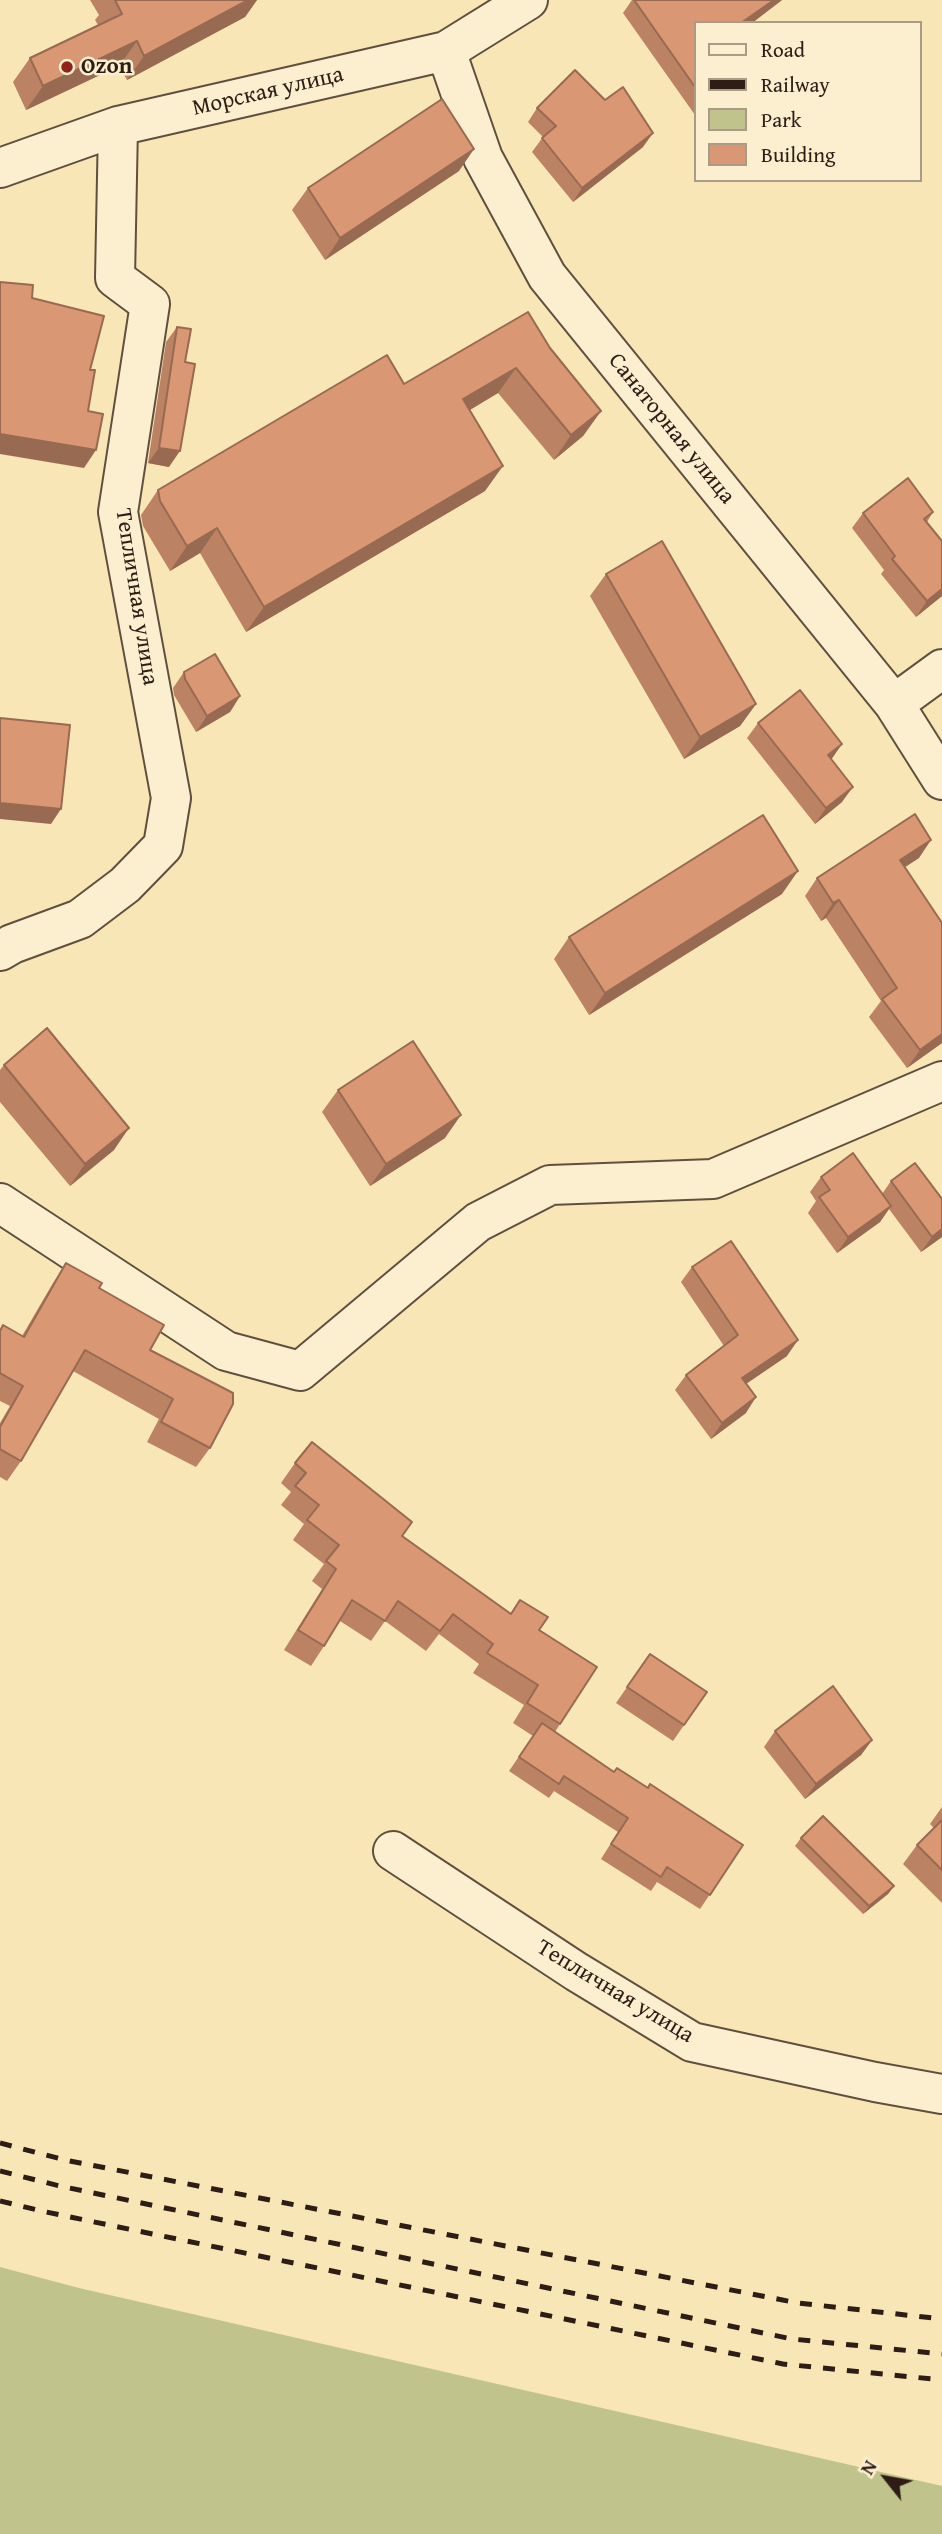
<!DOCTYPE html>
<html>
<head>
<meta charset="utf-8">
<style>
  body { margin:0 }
  #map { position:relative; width:942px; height:2534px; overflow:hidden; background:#f9e6b7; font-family:"Gentium Book Plus",serif }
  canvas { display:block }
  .legend { position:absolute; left:694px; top:21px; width:228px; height:161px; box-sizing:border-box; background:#fbefd0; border:2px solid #a99b85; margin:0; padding:9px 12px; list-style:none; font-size:21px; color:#2e1d15 }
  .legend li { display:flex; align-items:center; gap:14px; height:35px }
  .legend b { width:35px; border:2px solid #a99b85 }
  .north { position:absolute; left:851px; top:2443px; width:70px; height:70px; -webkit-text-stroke:5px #fbefd0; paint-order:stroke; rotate:301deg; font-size:19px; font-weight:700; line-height:28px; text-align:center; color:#2e1d15 }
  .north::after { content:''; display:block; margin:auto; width:24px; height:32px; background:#2e1d15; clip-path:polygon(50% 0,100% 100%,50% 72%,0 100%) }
</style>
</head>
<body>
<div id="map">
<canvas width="942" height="2534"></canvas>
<ul class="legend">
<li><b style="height:9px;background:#fbefd0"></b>Road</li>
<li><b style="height:9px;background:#2e1d15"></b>Railway</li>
<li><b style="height:19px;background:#c0c48c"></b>Park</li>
<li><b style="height:19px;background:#d99774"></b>Building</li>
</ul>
<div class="north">N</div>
</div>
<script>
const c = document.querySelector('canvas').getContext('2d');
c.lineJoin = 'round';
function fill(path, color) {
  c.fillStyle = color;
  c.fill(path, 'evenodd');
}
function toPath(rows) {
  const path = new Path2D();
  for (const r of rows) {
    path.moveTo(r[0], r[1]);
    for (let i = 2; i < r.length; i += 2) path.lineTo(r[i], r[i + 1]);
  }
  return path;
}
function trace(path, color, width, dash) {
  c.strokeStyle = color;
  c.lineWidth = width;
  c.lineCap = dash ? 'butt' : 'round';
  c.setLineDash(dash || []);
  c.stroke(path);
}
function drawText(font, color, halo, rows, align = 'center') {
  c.font = font + ' "Gentium Book Plus",serif';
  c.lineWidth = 5;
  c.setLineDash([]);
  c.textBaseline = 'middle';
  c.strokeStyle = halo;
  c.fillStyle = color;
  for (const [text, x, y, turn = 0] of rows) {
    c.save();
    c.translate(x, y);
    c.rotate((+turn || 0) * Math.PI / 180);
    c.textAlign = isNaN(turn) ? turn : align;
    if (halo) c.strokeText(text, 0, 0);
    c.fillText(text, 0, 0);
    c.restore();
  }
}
const green = toPath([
  [0,2267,79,2288,942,2486,942,2534,0,2534]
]);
const minor = toPath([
  [446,51,483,158,547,276,894,704,942,780],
  [0,168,118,126,446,51,528,0],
  [894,704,942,669],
  [0,951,12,944,80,919,125,885,163,846,171,798,118,512,150,304,115,278,118,126],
  [0,1203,226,1351,300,1371,478,1222,550,1185,713,1179,942,1081],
  [393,1851,577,1972,692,2042,875,2082,942,2094]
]);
const rail = toPath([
  [0,2143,65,2160,798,2303,942,2319],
  [0,2171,60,2186,792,2339,942,2354],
  [0,2201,46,2212,783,2364,942,2380]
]);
const wall = toPath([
  [90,0,257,0,245,17,127,80,119,66,26,110,13,82,30,58,98,25,95,20,99,15],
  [632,0,782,0,752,23,695,23,695,115,623,13],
  [605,100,643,147,573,202,532,152,543,137,528,122,537,108],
  [459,171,325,260,292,210,308,188],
  [177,327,185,362,169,467,148,463,166,342],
  [550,348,601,411,583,436,554,460,498,393,470,410,485,491,246,632,200,553,170,571,143,526,141,515,158,490,404,384],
  [933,512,927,522,942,596,916,617,881,574,884,570,852,528,863,513],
  [606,574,756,704,740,726,684,759,590,596],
  [184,672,240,696,230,712,196,732,174,695,173,688],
  [758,723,842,744,831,759,842,802,815,824,747,738],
  [919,858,905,867,942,1043,907,1068,869,1017,881,1001,826,918,821,921,805,896,817,878],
  [782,894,589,1015,554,959,569,937],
  [4,1065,114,1150,70,1186,0,1102,0,1070],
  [338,1090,445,1138,370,1186,322,1112],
  [821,1177,882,1194,891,1181,942,1199,942,1237,921,1252,889,1209,880,1222,837,1253,808,1213,816,1201,810,1192],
  [66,1263,99,1288,150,1350,210,1448,196,1467,147,1442,159,1419,73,1371,21,1461,7,1481,0,1477,0,1423,10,1406,0,1401,0,1330,3,1325,22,1336,53,1283],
  [692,1267,787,1356,746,1384,746,1413,711,1439,675,1390,686,1375,724,1346,681,1282],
  [295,1463,412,1522,403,1536,511,1614,520,1600,539,1630,560,1724,555,1732,614,1772,647,1788,743,1845,700,1909,657,1882,651,1891,601,1859,618,1832,554,1791,549,1798,509,1771,533,1736,513,1723,524,1705,473,1673,479,1664,439,1634,426,1651,385,1621,371,1641,340,1621,324,1646,311,1666,284,1650,322,1589,312,1581,324,1564,293,1540,304,1524,281,1505,291,1492,281,1483],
  [650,1654,707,1692,673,1741,616,1703],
  [775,1731,872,1740,861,1755,805,1799,764,1747],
  [942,1807,942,1903,903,1864,917,1845,934,1828,930,1824],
  [801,1838,894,1886,888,1894,863,1914,795,1846]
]);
const shadedWall = toPath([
  [248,0,257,0,245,17,127,80,144,56],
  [774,0,782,0,752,23,741,23],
  [137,41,119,66,26,110,43,86],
  [653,133,643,147,573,202,582,188],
  [474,149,459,171,325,260,340,238],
  [516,368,498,393,446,424,463,399],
  [601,411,583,436,554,460,571,435],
  [0,434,96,450,84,468,0,454],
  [159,448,180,451,169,467,148,463],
  [503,466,485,491,246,632,264,607],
  [217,528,200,553,170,571,187,546],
  [942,589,942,596,916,617,927,601],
  [240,696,230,712,196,732,207,716],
  [756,704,740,726,684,759,700,737],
  [842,744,831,760,828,755],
  [853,787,842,802,815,824,826,808],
  [0,803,61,809,51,824,0,819],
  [931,840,919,858,888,878,900,860],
  [798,871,782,894,589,1015,605,993],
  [839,900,826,918,821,921,833,903],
  [942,1034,942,1043,907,1068,920,1050],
  [461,1115,445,1138,370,1186,386,1164],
  [129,1128,114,1150,70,1186,85,1164],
  [891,1206,880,1222,837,1253,848,1237],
  [942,1229,942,1237,921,1252,932,1237],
  [798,1340,787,1356,731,1394,742,1378],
  [756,1397,746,1413,711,1439,722,1423],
  [872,1740,861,1755,805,1799,816,1784],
  [894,1886,888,1894,863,1914,869,1906]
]);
const building = toPath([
  [115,0,248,0,144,56,137,41,43,86,30,58,122,14,115,0],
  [634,0,774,0,741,23,695,23,695,87,634,0],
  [575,70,605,100,623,87,653,133,582,188,542,138,556,126,537,108,575,70],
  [442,99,474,149,340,238,308,188,442,99],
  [0,282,33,285,32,298,104,316,90,370,95,370,88,411,103,414,96,450,0,434,0,282],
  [528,312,550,348,601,411,571,435,516,368,463,399,503,466,264,607,217,528,187,546,160,501,158,490,387,355,404,384,528,312],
  [177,327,191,329,185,362,195,364,180,451,159,448,177,327],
  [908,478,933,512,924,519,942,541,942,589,927,601,892,559,895,556,863,513,908,478],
  [662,541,756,704,700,737,606,574,662,541],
  [215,654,240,696,207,716,185,679,184,672,215,654],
  [800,690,842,744,828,755,853,787,826,808,758,723,800,690],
  [0,718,70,725,61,809,0,803,0,718],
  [915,814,931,840,900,860,942,923,942,1034,920,1050,882,999,897,988,839,900,833,903,817,878,915,814],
  [763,815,798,871,605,993,569,937,763,815],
  [47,1028,129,1128,85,1164,4,1065,47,1028],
  [413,1041,461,1115,386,1164,338,1090,413,1041],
  [853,1153,891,1206,848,1237,819,1197,830,1190,821,1177,853,1153],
  [915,1163,942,1199,942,1229,932,1237,891,1181,915,1163],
  [731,1241,798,1340,742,1378,756,1397,722,1423,686,1375,738,1335,692,1267,731,1241],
  [66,1263,102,1283,99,1288,164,1325,150,1350,233,1393,233,1404,210,1448,161,1422,173,1399,85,1350,21,1461,0,1449,0,1427,23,1386,0,1373,0,1331,3,1325,24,1337,66,1263],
  [312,1442,412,1522,402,1536,511,1614,520,1600,548,1617,539,1630,597,1667,560,1724,527,1703,538,1685,487,1653,493,1644,453,1614,440,1631,398,1601,385,1621,352,1600,324,1646,298,1630,336,1569,326,1561,339,1545,307,1520,319,1505,295,1486,306,1473,295,1463,312,1442],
  [650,1654,707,1692,684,1725,627,1687,650,1654],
  [833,1686,872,1740,816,1784,775,1731,833,1686],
  [542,1723,614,1772,617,1768,648,1788,650,1784,743,1845,710,1895,667,1867,661,1877,611,1844,628,1818,564,1776,559,1784,519,1757,542,1723],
  [823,1816,894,1886,869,1906,801,1838,823,1816],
  [942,1820,942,1870,917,1845,942,1820]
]);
const markers = [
  [67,67,7,"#8f2418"]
];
const poiNames = [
  ["Ozon",81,67]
];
const streetNames = [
  ["Морская улица",268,92,-13],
  ["Санаторная улица",671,429,51],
  ["Тепличная улица",136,597,81],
  ["Тепличная улица",615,1992,31]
];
fill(green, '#c0c48c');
trace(minor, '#614f3e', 42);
trace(minor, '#fbefd0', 38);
trace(rail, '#2e1d15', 5, [12, 12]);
fill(wall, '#bb8264');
fill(shadedWall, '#986a51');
fill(building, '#d99774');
trace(building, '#986a51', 2);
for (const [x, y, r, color] of markers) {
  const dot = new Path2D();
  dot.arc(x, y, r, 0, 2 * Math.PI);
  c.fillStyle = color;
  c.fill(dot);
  trace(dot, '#fbefd0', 2.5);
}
drawText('bold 23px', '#2e1d15', '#fbefd0', poiNames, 'left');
drawText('23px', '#2e1d15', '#fbefd0', streetNames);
</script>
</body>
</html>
